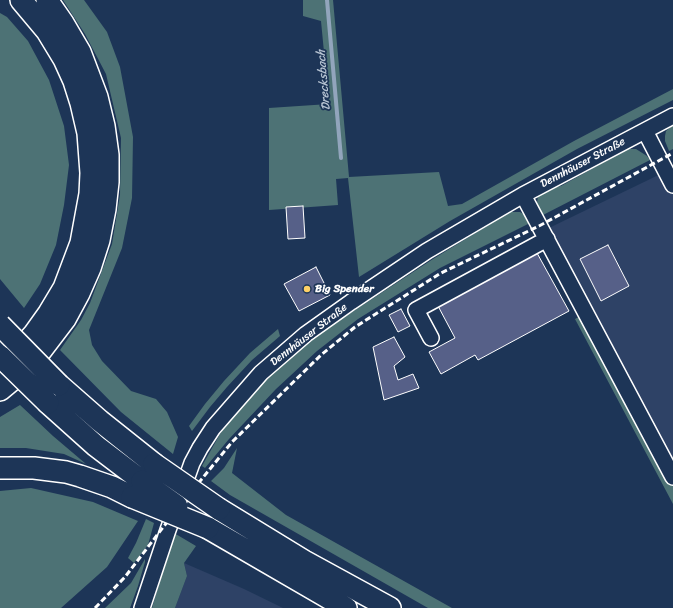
<!DOCTYPE html>
<html>
<head>
<meta charset="utf-8">
<style>
  body { margin:0 }
  canvas { display:block; background:#1d3557 }
</style>
</head>
<body>
<canvas width="673" height="608"></canvas>
<script>
const c = document.querySelector('canvas').getContext('2d');
c.lineJoin = 'round';
function fill(path, color) {
  c.fillStyle = color;
  c.fill(path, 'evenodd');
}
function toPath(rows) {
  const path = new Path2D();
  for (const r of rows) {
    path.moveTo(r[0], r[1]);
    for (let i = 2; i < r.length; i += 2) path.lineTo(r[i], r[i + 1]);
  }
  return path;
}
function trace(path, color, width, dash) {
  c.strokeStyle = color;
  c.lineWidth = width;
  c.lineCap = dash ? 'butt' : 'round';
  c.setLineDash(dash || []);
  c.stroke(path);
}
function drawText(font, color, halo, rows, align = 'center') {
  c.font = font + ' Sriracha,sans-serif';
  c.lineWidth = 3.5;
  c.setLineDash([]);
  c.textBaseline = 'middle';
  c.strokeStyle = halo;
  c.fillStyle = color;
  for (const [text, x, y, turn = 0] of rows) {
    c.save();
    c.translate(x, y);
    c.rotate((+turn || 0) * Math.PI / 180);
    c.textAlign = isNaN(turn) ? turn : align;
    if (halo) c.strokeText(text, 0, 0);
    c.fillText(text, 0, 0);
    c.restore();
  }
}
const built = toPath([
  [673,168,673,461,549,228],
  [184,563,244,589,283,608,175,608,187,576]
]);
const green = toPath([
  [63,0,84,0,107,32,120,67,133,137,132,198,122,248,89,330,92,345,102,361,131,391,156,399,167,412,178,437,173,454,121,412,60,350,81,320,90,303,112,244,120,195,121,138,106,74,85,34],
  [303,0,333,0,349,177,439,172,448,206,462,204,574,141,673,89,673,100,577,149,450,221,359,277,348,178,336,179,338,205,269,210,269,108,329,104,321,21,303,16],
  [0,13,7,17,28,41,49,80,64,126,69,165,64,205,56,245,40,284,24,308,0,279],
  [673,125,673,149,669,151,665,141,665,136,666,131],
  [628,149,636,149,647,156,650,160,543,215,537,203,538,196,550,188,561,186],
  [510,212,520,212,527,216,532,222,440,268,358,319,317,351,276,389,229,439,205,468,202,466,220,434,241,405,266,378,311,339,433,259],
  [592,310,673,461,673,504,575,319],
  [278,329,280,336,252,360,227,387,210,407,192,431,189,426,205,404,224,381,250,353],
  [20,405,53,436,86,464,64,454,26,448,0,448,0,417],
  [237,448,232,473,286,515,452,608,428,608,230,495,211,481,224,468],
  [31,488,93,502,138,521,107,567,61,608,0,608,0,491],
  [146,519,154,523,148,545,134,563,128,558,136,543],
  [174,533,196,546,184,563,187,576,175,608,152,608],
  [145,559,145,562,138,586,130,608,105,608,131,583]
]);
const stream = toPath([
  [327,0,341,158]
]);
const building = toPath([
  [303,206,305,238,288,239,286,207,303,206],
  [608,245,629,286,601,301,580,259,608,245],
  [537,253,569,311,478,360,475,355,441,374,429,352,455,338,438,306,537,253],
  [316,267,330,295,299,311,284,284,316,267],
  [401,309,410,326,398,332,389,315,401,309],
  [394,337,405,357,394,366,398,380,413,374,419,388,384,400,373,347,394,337]
]);
const minor = toPath([
  [645,131,673,185],
  [523,195,673,477],
  [431,338,416,310,547,239],
  [142,608,168,530,192,463,200,448,213,428,261,373,306,334,351,302,427,251,523,195,673,116]
]);
const highway = toPath([
  [0,368,16,354,34,334,49,313,64,288,81,243,90,194,91,173,88,133,81,103,74,81,64,59,47,31,21,0],
  [59,385,100,421,154,464],
  [0,390,30,365,65,319,79,293,90,268,99,240,105,209,108,182,108,155,104,126,97,97,80,52,63,23,47,0],
  [48,403,96,446,142,481],
  [0,468,34,468,66,472,80,476,112,487,132,497],
  [219,509,304,561,390,608],
  [208,528,346,608]
]);
const rail = toPath([
  [95,608,125,577,174,513,232,442,321,355,355,327,441,273,539,226,673,153]
]);
const highwayBridge = toPath([
  [0,325,59,385],
  [0,356,48,403],
  [154,464,219,509],
  [142,481,177,506],
  [132,497,208,528]
]);
const markers = [
  [307,289,4,"#ffd166"]
];
const streetNames = [
  ["Dennhäuser Straße",583,163,-28],
  ["Dennhäuser Straße",309,335,-38]
];
const poiNames = [
  ["Big Spender",315,289]
];
const waterNames = [
  ["Drecksbach",324,80,-95]
];
fill(built, '#2e4266');
fill(green, '#4d7275');
trace(stream, '#92a5bc', 4);
fill(building, '#566088');
trace(building, '#fff', 1);
trace(minor, '#fff', 18);
trace(highway, '#fff', 24);
trace(minor, '#1d3557', 15);
trace(highway, '#1d3557', 21);
trace(rail, '#fff', 3, [6, 3]);
trace(highwayBridge, '#fff', 24, []);
trace(highwayBridge, '#1d3557', 21);
for (const [x, y, r, color] of markers) {
  const dot = new Path2D();
  dot.arc(x, y, r, 0, 2 * Math.PI);
  c.fillStyle = color;
  c.fill(dot);
  trace(dot, '#1d3557', 1.5);
}
drawText('11px', '#fff', '#1d3557', streetNames);
drawText('bold 11px', '#fff', '#1d3557', poiNames, 'left');
drawText('italic 12px', '#b6c3d2', '#1d3557', waterNames);
</script>
</body>
</html>
